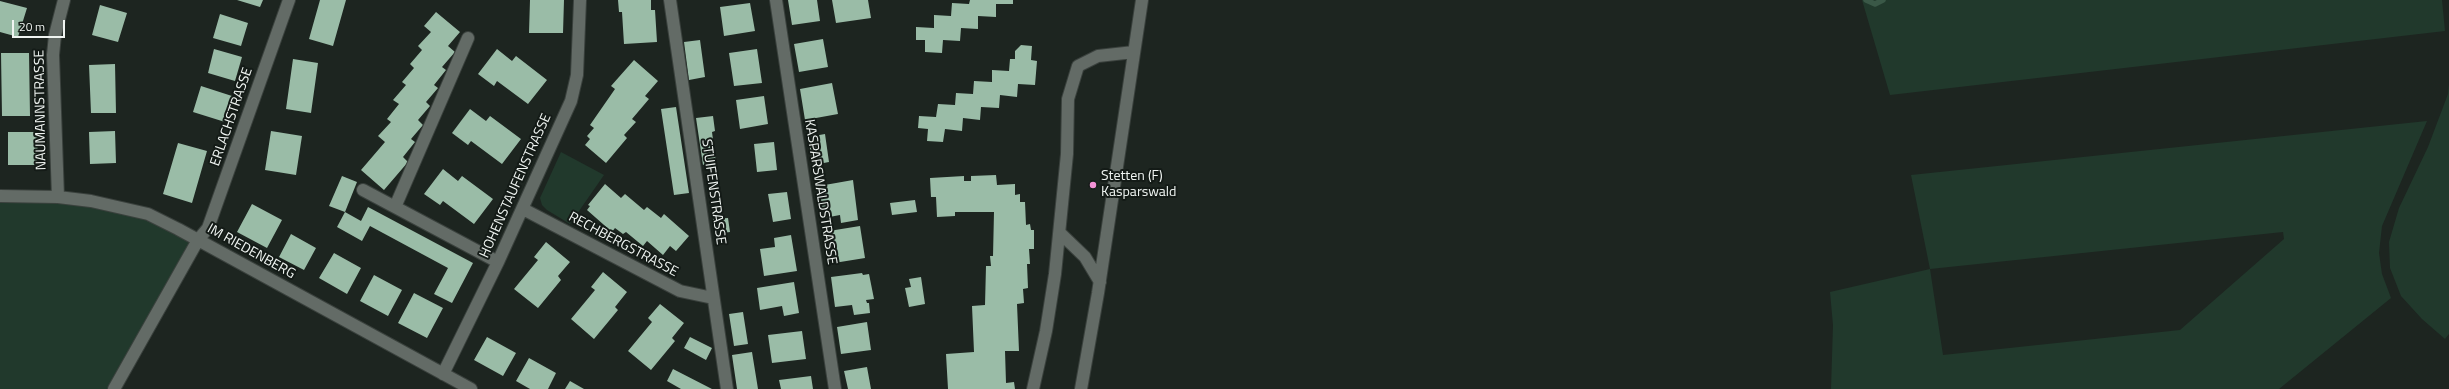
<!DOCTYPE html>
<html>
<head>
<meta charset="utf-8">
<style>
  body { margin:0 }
  #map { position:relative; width:2449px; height:389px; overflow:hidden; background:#1d2520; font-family:"Titillium Web",sans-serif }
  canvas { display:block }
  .scale { position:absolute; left:12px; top:20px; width:53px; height:18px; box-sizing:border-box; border:2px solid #f0f5f2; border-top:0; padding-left:5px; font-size:12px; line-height:14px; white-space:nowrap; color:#f0f5f2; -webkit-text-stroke:3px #141b17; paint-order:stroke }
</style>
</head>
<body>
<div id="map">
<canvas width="2449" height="389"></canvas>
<div class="scale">20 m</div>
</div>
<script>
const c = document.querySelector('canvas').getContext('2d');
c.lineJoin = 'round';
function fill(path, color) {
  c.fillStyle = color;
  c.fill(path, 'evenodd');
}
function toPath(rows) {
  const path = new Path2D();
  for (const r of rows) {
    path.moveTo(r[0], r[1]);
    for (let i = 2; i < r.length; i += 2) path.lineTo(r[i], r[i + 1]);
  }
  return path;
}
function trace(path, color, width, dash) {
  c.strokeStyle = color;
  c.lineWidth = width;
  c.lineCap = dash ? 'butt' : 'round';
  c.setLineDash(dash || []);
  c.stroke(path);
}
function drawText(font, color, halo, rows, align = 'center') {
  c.font = font + ' "Titillium Web",sans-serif';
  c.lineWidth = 4;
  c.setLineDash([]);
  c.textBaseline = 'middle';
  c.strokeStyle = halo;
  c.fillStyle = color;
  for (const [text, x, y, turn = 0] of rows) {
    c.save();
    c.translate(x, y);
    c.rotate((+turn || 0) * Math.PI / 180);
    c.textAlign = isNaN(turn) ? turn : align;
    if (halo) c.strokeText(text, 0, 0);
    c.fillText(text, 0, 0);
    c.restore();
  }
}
const green = toPath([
  [1862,0,2442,0,2445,31,1890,95],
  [2449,84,2449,334,2445,339,2422,319,2401,296,2390,268,2389,242,2399,208,2428,147,2448,94],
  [2427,121,2382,226,2379,253,2382,274,2391,298,2279,389,1831,389,1833,325,1830,292,1930,269,1911,175],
  [2283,232,2284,239,2180,330,1943,355,1930,269],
  [561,152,604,175,570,224,547,210,542,205,540,198],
  [0,196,119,206,198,240,114,389,0,389]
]);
const stream = toPath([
  [1866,0,1875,4,1883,0]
]);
const building = toPath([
  [237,0,263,0,260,7],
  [320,0,346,0,333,46,309,39],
  [530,0,564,0,563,33,529,33],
  [618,0,651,0,651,10,655,10,657,42,624,44,622,12,619,12],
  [788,0,817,0,820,21,792,25],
  [832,0,868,0,871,18,836,23],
  [970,0,1013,0,1013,4,996,4,996,17,978,16,978,29,961,28,960,41,943,40,942,53,925,52,925,40,916,40,916,27,934,28,934,15,951,16,952,3,969,4],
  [0,1,27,8,18,37,0,32],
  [750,3,755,31,724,36,720,7],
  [100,5,127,13,118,42,92,35],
  [436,12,460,32,448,46,455,52,442,67,446,70,434,85,438,88,426,102,430,106,418,120,423,125,411,139,415,142,403,157,408,162,384,190,361,170,385,142,378,136,391,122,387,119,399,104,393,100,406,85,402,82,414,68,410,64,422,50,418,46,431,32,424,26],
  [220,14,248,23,241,46,213,38],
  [823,39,828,67,799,72,794,44],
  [700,40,705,77,689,80,684,42],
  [1021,45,1032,46,1031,60,1037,61,1035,85,1018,84,1017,97,1000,95,999,108,981,107,980,120,963,118,962,131,945,129,943,142,927,141,928,129,918,128,919,116,936,117,938,104,955,105,956,93,973,94,974,81,992,82,992,70,1009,71,1010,59,1015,59,1015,51],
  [214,49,242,57,235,81,208,73],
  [497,49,512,61,516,56,547,80,528,104,497,81,494,86,478,74],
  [757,49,762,83,734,86,729,53],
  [1,53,29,53,30,116,2,116],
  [293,59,318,63,311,113,286,109],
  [634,60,658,81,645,96,649,99,632,119,636,122,624,135,627,138,606,163,585,145,590,139,587,136,594,128,590,125,615,89,611,86],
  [115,64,116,113,91,113,89,65],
  [832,83,838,114,805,120,800,89],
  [201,86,232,96,225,122,193,112],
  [764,96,768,124,740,129,736,100],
  [676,107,689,193,674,195,661,109],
  [470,109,486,121,490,116,521,139,502,164,471,141,468,145,452,133],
  [713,116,715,131,712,132,716,163,703,165,696,118],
  [115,131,116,163,90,164,89,132],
  [271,131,302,136,296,175,265,170],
  [8,132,38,132,37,165,8,165],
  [825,134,829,162,813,165,808,137],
  [774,142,777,170,757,172,754,144],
  [178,143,207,151,192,203,163,194],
  [443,169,458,181,462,176,493,199,474,224,443,201,440,205,424,194],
  [996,175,997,185,1015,184,1015,195,1020,194,1020,202,1025,202,1026,225,1030,224,1031,230,1034,230,1034,249,1029,249,1030,264,1027,264,1028,288,1023,289,1024,303,1017,304,1019,351,1005,351,1006,383,1014,382,1015,389,948,389,946,354,974,352,972,306,985,305,986,266,991,266,990,256,993,256,994,212,955,212,955,216,937,217,936,197,931,197,930,178,964,176,964,181,971,181,971,176],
  [342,176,357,182,345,212,329,206],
  [853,180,858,220,841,223,840,215,824,218,819,186],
  [605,184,621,198,625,194,644,210,647,207,661,218,664,214,689,236,676,251,670,246,663,255,647,241,643,246,626,232,623,234,615,228,612,232,587,210,590,206,588,205],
  [787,192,791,219,773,222,768,194],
  [915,200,917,212,892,215,890,203],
  [252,204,282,220,267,248,237,232],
  [368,207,473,263,452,303,434,294,448,268,370,226,362,241,337,227,345,212,361,221],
  [728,218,730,232,715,234,713,219],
  [860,226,865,258,834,263,829,231],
  [291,234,316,248,304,270,279,257],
  [791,235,797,271,764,276,760,249,775,247,774,238],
  [546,242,570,262,558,276,561,280,538,308,514,289,538,260,534,257],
  [334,253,361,268,347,294,319,278],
  [603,272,627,292,615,307,618,310,594,339,571,319,595,290,591,287],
  [862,273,863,275,869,274,874,299,866,300,867,303,869,303,870,313,854,315,852,305,835,307,831,277],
  [374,275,402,290,388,316,360,301],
  [921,277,925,304,909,307,905,288,911,287,909,279],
  [794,282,799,313,784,316,782,306,760,310,757,288],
  [414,293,443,308,427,338,398,323],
  [660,304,684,323,672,338,675,341,651,370,628,351,652,322,648,318],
  [743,312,748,344,734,346,729,314],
  [867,322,871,350,841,354,837,327],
  [802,331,806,359,772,363,768,335],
  [487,337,516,353,503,376,474,360],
  [690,337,712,348,706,360,684,348],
  [752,352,758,389,737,389,732,355],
  [529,358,556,373,548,389,530,389,516,381],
  [867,367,871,389,848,389,844,371],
  [673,369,712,389,681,389,667,381],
  [811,376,813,389,781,389,779,380],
  [570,381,584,389,565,389]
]);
const minor = toPath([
  [670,0,727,389],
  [776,0,835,389],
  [363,190,498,262],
  [0,196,58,197,91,201,148,214,178,229,471,389],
  [58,197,53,55,55,35,64,0],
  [395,207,468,38],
  [523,209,680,291,713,298],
  [1060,233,1085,257,1100,282],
  [443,374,498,262,571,101,577,75,580,0],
  [114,389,198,240,208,228,289,0],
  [1033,389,1046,331,1055,274,1067,154,1068,99,1078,66,1098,56,1134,52],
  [1081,389,1098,293,1142,0]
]);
const markers = [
  [1093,185,4,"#f391d6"]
];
const streetNames = [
  ["NAUMANNSTRASSE",41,110,-91],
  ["ERLACHSTRASSE",232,117,-71],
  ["HOHENSTAUFENSTRASSE",516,186,-66],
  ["STUIFENSTRASSE",713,192,82],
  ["KASPARSWALDSTRASSE",820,192,81],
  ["RECHBERGSTRASSE",623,245,28],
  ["IM RIEDENBERG",251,252,29]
];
const poiNames = [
  ["Stetten (F)",1101,177],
  ["Kasparswald",1101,193]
];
fill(green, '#21392c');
trace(stream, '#3a5847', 5.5);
fill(building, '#9abca7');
trace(minor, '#3a413d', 14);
trace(minor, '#636b66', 12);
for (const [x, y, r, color] of markers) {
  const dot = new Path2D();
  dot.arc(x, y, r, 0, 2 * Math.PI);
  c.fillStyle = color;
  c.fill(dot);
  trace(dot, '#141b17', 1.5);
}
drawText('14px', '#f0f5f2', '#141b17', streetNames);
drawText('14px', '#f0f5f2', '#141b17', poiNames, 'left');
</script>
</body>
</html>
